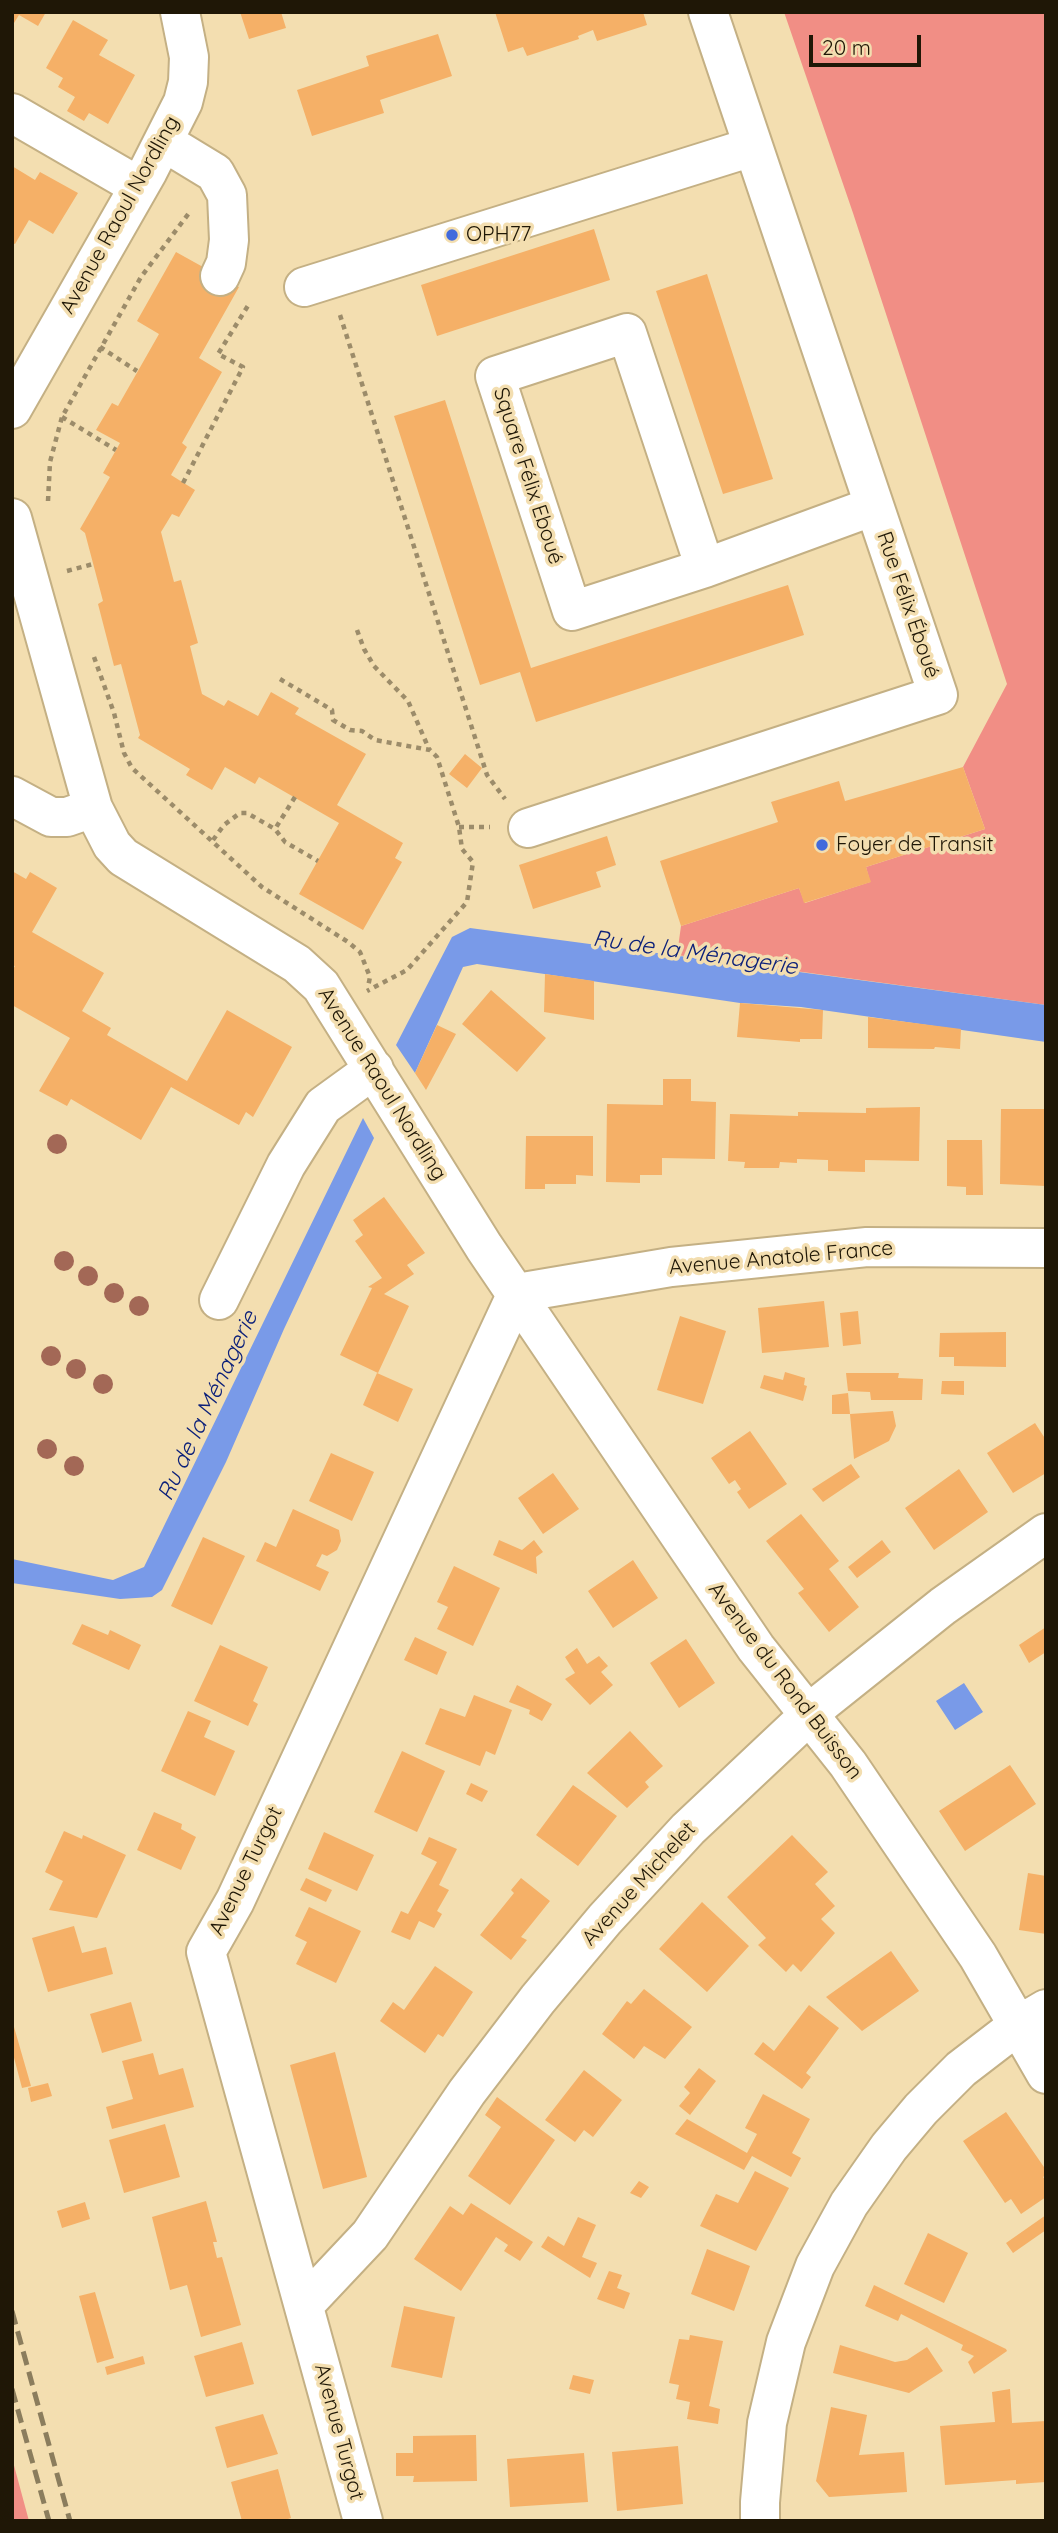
<!DOCTYPE html>
<html>
<head>
<meta charset="utf-8">
<style>
  body { margin:0 }
  #map { position:relative; width:1058px; height:2533px; overflow:hidden; background:#f3deb0; font-family:Quicksand,sans-serif }
  canvas { display:block }
  .frame { position:absolute; inset:0; border:14px solid #1f1706; pointer-events:none }
  .scale { position:absolute; left:809px; top:35px; width:112px; height:32px; box-sizing:border-box; border:4px solid #1f1706; border-top:0; padding-left:9px; font-size:21px; line-height:24px; white-space:nowrap; color:#1f1706; -webkit-text-stroke:5px #f3deb0; paint-order:stroke }
</style>
</head>
<body>
<div id="map">
<canvas width="1058" height="2533"></canvas>
<div class="frame"></div>
<div class="scale">20 m</div>
</div>
<script>
const c = document.querySelector('canvas').getContext('2d');
c.lineJoin = 'round';
function fill(path, color) {
  c.fillStyle = color;
  c.fill(path, 'evenodd');
}
function toPath(rows) {
  const path = new Path2D();
  for (const r of rows) {
    path.moveTo(r[0], r[1]);
    for (let i = 2; i < r.length; i += 2) path.lineTo(r[i], r[i + 1]);
  }
  return path;
}
function trace(path, color, width, dash) {
  c.strokeStyle = color;
  c.lineWidth = width;
  c.lineCap = dash ? 'butt' : 'round';
  c.setLineDash(dash || []);
  c.stroke(path);
}
function drawText(font, color, halo, rows, align = 'center') {
  c.font = font + ' Quicksand,sans-serif';
  c.lineWidth = 7;
  c.setLineDash([]);
  c.textBaseline = 'middle';
  c.strokeStyle = halo;
  c.fillStyle = color;
  for (const [text, x, y, turn = 0] of rows) {
    c.save();
    c.translate(x, y);
    c.rotate((+turn || 0) * Math.PI / 180);
    c.textAlign = isNaN(turn) ? turn : align;
    if (halo) c.strokeText(text, 0, 0);
    c.fillText(text, 0, 0);
    c.restore();
  }
}
const forest = toPath([
  [784,12,1046,12,1046,1005,677,955,681,926,799,888,805,903,870,882,866,867,985,829,963,767,1007,684,853,213],
  [12,2458,29,2521,12,2521]
]);
const water = toPath([
  [470,928,1046,1005,1046,1042,801,1007,740,1003,477,964,463,967,415,1073,396,1045,452,937],
  [363,1118,374,1138,284,1329,226,1462,162,1590,152,1597,120,1599,12,1583,12,1559,113,1580,144,1567],
  [964,1683,983,1712,955,1730,936,1701]
]);
const building = toPath([
  [12,12,46,12,38,26,19,15,14,23],
  [240,12,281,12,286,28,249,39],
  [495,12,643,12,647,25,597,41,593,30,578,36,579,39,527,56,523,47,508,52],
  [73,20,108,40,99,55,135,75,108,124,89,113,84,121,67,111,75,97,58,87,63,78,46,68],
  [438,34,452,76,380,100,384,113,312,136,297,90,369,66,366,56],
  [12,166,35,180,40,172,78,193,53,234,29,220,15,244,12,243],
  [594,229,610,280,437,336,421,285],
  [176,252,239,287,199,358,222,372,182,443,187,447,171,475,195,490,179,517,172,514,161,532,174,582,181,580,198,643,190,646,202,694,224,706,228,700,258,716,271,692,299,708,295,714,366,754,337,805,403,843,395,858,402,862,363,930,299,894,339,823,259,777,255,784,225,767,212,790,186,775,190,769,138,738,140,735,121,664,114,666,98,604,103,601,85,533,80,529,110,477,103,473,120,443,96,430,112,403,118,406,159,334,137,321],
  [707,274,773,479,723,494,656,291],
  [445,400,531,668,788,585,804,635,536,722,520,672,480,685,394,416],
  [465,754,482,768,467,788,449,774],
  [963,767,985,829,866,867,871,882,804,903,799,888,681,926,660,861,778,822,771,802,839,781,845,801],
  [607,836,616,865,596,872,601,887,533,909,519,865],
  [12,871,26,879,30,872,57,888,32,932,104,973,82,1011,111,1028,107,1035,187,1081,227,1010,292,1047,253,1117,246,1112,239,1125,171,1087,141,1140,71,1099,67,1106,39,1091,70,1038,12,1005,12,971,15,966,12,965],
  [545,974,594,981,594,1020,544,1012],
  [491,990,546,1038,517,1072,462,1024],
  [740,1003,823,1010,822,1039,800,1039,800,1042,737,1037],
  [868,1017,961,1029,960,1049,935,1047,934,1049,868,1048],
  [437,1025,456,1034,426,1090,415,1073],
  [663,1079,691,1079,691,1101,716,1102,715,1159,662,1158,662,1175,640,1175,640,1183,606,1182,607,1104,663,1105],
  [920,1107,919,1161,865,1160,865,1172,828,1171,828,1160,797,1159,797,1163,780,1162,779,1168,744,1168,745,1162,728,1161,730,1114,798,1116,798,1112,866,1113,866,1108],
  [1001,1109,1046,1109,1046,1186,1000,1184],
  [526,1136,593,1136,593,1176,576,1175,576,1184,545,1184,545,1189,525,1189],
  [947,1140,982,1140,983,1195,966,1195,966,1187,947,1186],
  [384,1197,425,1253,407,1265,414,1274,384,1294,409,1306,378,1373,340,1355,372,1288,368,1287,382,1278,355,1241,363,1235,353,1220],
  [824,1301,829,1347,762,1353,758,1308],
  [858,1311,861,1344,843,1346,840,1313],
  [680,1316,726,1331,703,1404,657,1390],
  [1006,1332,1006,1367,954,1366,954,1357,939,1357,940,1333],
  [785,1372,805,1378,804,1385,807,1386,803,1401,760,1388,764,1375,783,1380],
  [377,1373,413,1389,398,1422,363,1405],
  [846,1373,899,1373,898,1378,923,1379,922,1400,871,1400,870,1392,848,1391],
  [942,1381,964,1381,964,1395,941,1394],
  [848,1393,850,1414,893,1411,896,1426,889,1441,854,1459,850,1414,832,1414,832,1395],
  [1035,1423,1046,1440,1046,1473,1013,1493,987,1453],
  [750,1431,787,1484,749,1509,737,1492,741,1489,735,1480,729,1484,711,1458],
  [331,1453,374,1472,352,1521,309,1501],
  [851,1464,860,1477,823,1502,812,1489],
  [959,1469,988,1512,934,1550,905,1508],
  [553,1473,579,1509,543,1534,518,1498],
  [293,1509,339,1530,341,1541,337,1550,327,1556,322,1554,316,1566,329,1572,320,1591,256,1561,265,1542,276,1547],
  [801,1514,839,1561,829,1569,859,1607,829,1632,798,1593,804,1589,766,1541],
  [203,1537,245,1556,212,1625,171,1606],
  [499,1540,522,1550,534,1540,543,1552,536,1557,537,1574,493,1555],
  [882,1540,891,1552,857,1578,848,1567],
  [633,1560,658,1598,613,1628,588,1591],
  [454,1566,500,1588,473,1646,437,1629,448,1607,437,1602],
  [82,1624,108,1635,110,1630,141,1645,129,1670,72,1644],
  [1046,1627,1046,1652,1029,1663,1019,1645],
  [415,1637,447,1652,437,1675,404,1660],
  [686,1639,715,1683,679,1708,650,1663],
  [220,1645,268,1667,253,1701,258,1704,248,1726,194,1701],
  [577,1648,587,1664,599,1656,608,1666,601,1672,613,1685,590,1705,565,1679,575,1673,565,1657],
  [517,1685,552,1704,542,1721,529,1714,530,1710,509,1702],
  [474,1695,512,1710,495,1755,486,1751,480,1766,425,1744,440,1708,465,1717],
  [188,1711,211,1721,204,1737,235,1751,215,1796,161,1771],
  [630,1731,663,1766,645,1782,649,1787,627,1808,587,1773],
  [402,1751,445,1771,417,1832,374,1812],
  [1010,1765,1036,1804,965,1851,939,1811],
  [471,1783,488,1791,482,1802,466,1794],
  [573,1785,617,1816,578,1866,536,1835],
  [154,1812,182,1824,181,1829,196,1837,181,1870,137,1850],
  [64,1831,82,1839,83,1835,126,1855,97,1918,49,1910,63,1881,45,1872],
  [324,1832,374,1855,357,1891,308,1869],
  [792,1835,828,1872,815,1884,835,1906,821,1919,835,1933,801,1972,793,1964,786,1972,758,1945,766,1938,727,1897],
  [429,1837,457,1849,439,1885,449,1890,437,1911,442,1914,434,1928,419,1921,410,1940,391,1932,401,1911,408,1914,437,1862,421,1854],
  [1028,1873,1046,1876,1046,1934,1019,1930],
  [306,1878,332,1890,326,1902,300,1890],
  [521,1878,550,1901,521,1937,527,1940,511,1960,480,1935,514,1893,511,1890],
  [702,1902,749,1946,707,1992,659,1949],
  [309,1907,361,1931,336,1983,296,1964,307,1942,295,1936],
  [74,1926,82,1953,106,1947,113,1974,48,1992,32,1938],
  [891,1951,919,1991,862,2031,826,1997],
  [435,1966,473,1992,443,2037,438,2034,425,2053,380,2021,393,2002,404,2010],
  [644,1989,692,2027,665,2059,644,2046,634,2059,602,2034,627,2001,631,2004],
  [131,2002,142,2041,102,2053,90,2014],
  [809,2005,839,2028,806,2073,811,2077,802,2089,754,2054,763,2042,774,2051],
  [12,2020,31,2086,22,2088,12,2050],
  [335,2052,367,2177,323,2189,290,2065],
  [153,2053,159,2075,183,2068,194,2107,112,2129,106,2107,133,2099,122,2061],
  [699,2068,716,2081,690,2115,679,2106,690,2093,684,2087],
  [584,2070,622,2100,593,2137,584,2130,575,2142,545,2120],
  [48,2083,52,2096,31,2102,28,2088],
  [763,2094,810,2119,792,2153,801,2158,791,2177,752,2156,744,2170,675,2134,687,2119,747,2153,757,2134,745,2128],
  [497,2097,555,2140,510,2205,468,2176,501,2127,485,2115],
  [1006,2112,1046,2170,1046,2175,1043,2177,1046,2181,1046,2197,1021,2214,1011,2199,1005,2203,963,2141],
  [165,2124,180,2177,124,2193,109,2140],
  [755,2171,789,2188,756,2251,700,2226,716,2194,738,2203],
  [639,2181,649,2187,641,2198,630,2193],
  [206,2201,217,2242,213,2242,217,2258,222,2257,241,2325,201,2337,187,2285,170,2290,152,2217],
  [85,2202,90,2219,62,2228,57,2211],
  [471,2203,533,2242,520,2261,504,2251,508,2245,496,2237,461,2291,414,2259,450,2206,463,2215],
  [1046,2215,1046,2230,1013,2253,1006,2243],
  [578,2217,596,2225,582,2257,597,2263,590,2278,541,2247,548,2236,564,2246],
  [928,2233,968,2253,944,2303,904,2284],
  [707,2249,750,2266,734,2311,691,2294],
  [609,2271,622,2275,617,2288,630,2293,624,2309,597,2299],
  [874,2285,1006,2349,1007,2351,974,2374,968,2362,974,2356,961,2350,963,2345,901,2314,898,2321,865,2306],
  [95,2292,114,2358,97,2363,79,2296],
  [404,2306,455,2317,442,2378,391,2367],
  [690,2335,723,2341,709,2406,720,2409,718,2424,687,2419,690,2402,676,2399,679,2385,669,2383,679,2339,689,2340],
  [242,2342,254,2384,206,2397,194,2356],
  [840,2345,895,2362,907,2360,927,2347,943,2371,909,2393,833,2373],
  [143,2356,145,2364,107,2375,105,2367],
  [573,2375,594,2380,590,2394,569,2389],
  [1010,2389,1012,2423,1046,2421,1046,2482,1016,2484,1016,2480,945,2485,940,2426,995,2422,992,2392],
  [831,2407,867,2415,859,2455,904,2452,907,2492,829,2497,816,2481],
  [263,2414,278,2454,227,2468,215,2427],
  [476,2435,477,2481,413,2482,414,2476,396,2476,396,2453,413,2453,413,2436],
  [678,2446,683,2504,617,2511,612,2452],
  [584,2453,588,2502,510,2507,507,2459],
  [278,2469,291,2518,282,2521,242,2521,231,2482]
]);
const path = toPath([
  [340,315,487,775,505,799],
  [100,347,137,371],
  [62,417,116,450],
  [183,483,243,367,218,354,249,304],
  [48,501,50,462,62,417,141,277,189,213],
  [67,571,93,564],
  [357,630,364,649,374,666,408,701,429,749],
  [94,657,114,713,124,753,132,768,262,887,348,942,360,952,370,977,368,987],
  [280,679,332,710,333,720,350,730,362,731,375,740,430,750,437,757,459,827,462,849,473,862,467,902,407,970,367,991],
  [295,797,275,829,285,842,318,861],
  [459,827,490,827],
  [213,840,224,825,240,813,247,813,275,829]
]);
const minor = toPath([
  [12,113,138,186],
  [164,142,215,173,227,195,229,240,226,263,220,276],
  [304,287,752,147],
  [12,409,148,171,183,102,188,82,189,57,180,12],
  [12,518,93,808,112,845,123,857,297,964,321,986,484,1247,756,1648,848,1764,978,1956,1046,2074],
  [705,568,627,333,495,376,572,611,705,568,874,506],
  [12,796,51,817,67,817,93,808],
  [528,828,938,695,708,12],
  [517,1293,671,1267,867,1247,1046,1248],
  [219,1300,286,1165,323,1106,374,1069],
  [305,2304,370,2235,467,2092,538,1999,605,1919,688,1829,824,1701,943,1606,1046,1533],
  [363,2521,206,1952,235,1901,517,1293],
  [760,2521,760,2502,767,2423,786,2342,815,2266,849,2204,889,2147,921,2109,961,2069,1017,2026,1046,2009]
]);
const rail = toPath([
  [12,2311,70,2521],
  [12,2389,49,2521]
]);
const trees = [
  [57,1144],
  [64,1261],
  [88,1276],
  [114,1293],
  [139,1306],
  [51,1356],
  [76,1369],
  [103,1384],
  [47,1449],
  [74,1466]
];
const markers = [
  [452,235,7,"#426adc"],
  [822,845,7,"#426adc"]
];
const streetNames = [
  ["Avenue Raoul Nordling",120,215,-61],
  ["Square Félix Eboué",528,476,72],
  ["Rue Félix Éboué",908,605,71],
  ["Avenue Raoul Nordling",382,1084,58],
  ["Avenue Anatole France",781,1258,-5],
  ["Avenue du Rond Buisson",785,1681,53],
  ["Avenue Turgot",246,1871,-64],
  ["Avenue Michelet",639,1884,-48],
  ["Avenue Turgot",339,2432,75]
];
const poiNames = [
  ["OPH77",466,235],
  ["Foyer de Transit",836,845]
];
const waterNames = [
  ["Ru de la Ménagerie",695,953,8],
  ["Ru de la Ménagerie",208,1406,-65]
];
fill(forest, '#f18e85');
fill(water, '#799ae8');
fill(building, '#f5b067');
trace(minor, '#c4b084', 42);
trace(path, '#9c8c6a', 4.5, [5, 5]);
trace(minor, '#fff', 38);
trace(rail, '#8b7d5d', 5, [14, 7]);
c.fillStyle = '#a36856';
for (const [x, y] of trees) {
  c.beginPath();
  c.arc(x, y, 10, 0, 2 * Math.PI);
  c.fill();
}
for (const [x, y, r, color] of markers) {
  const dot = new Path2D();
  dot.arc(x, y, r, 0, 2 * Math.PI);
  c.fillStyle = color;
  c.fill(dot);
  trace(dot, '#f3deb0', 2.5);
}
drawText('21px', '#1f1706', '#f3deb0', streetNames);
drawText('21px', '#1f1706', '#f3deb0', poiNames, 'left');
drawText('italic 23px', '#0d217a', '#f3deb0', waterNames);
</script>
</body>
</html>
